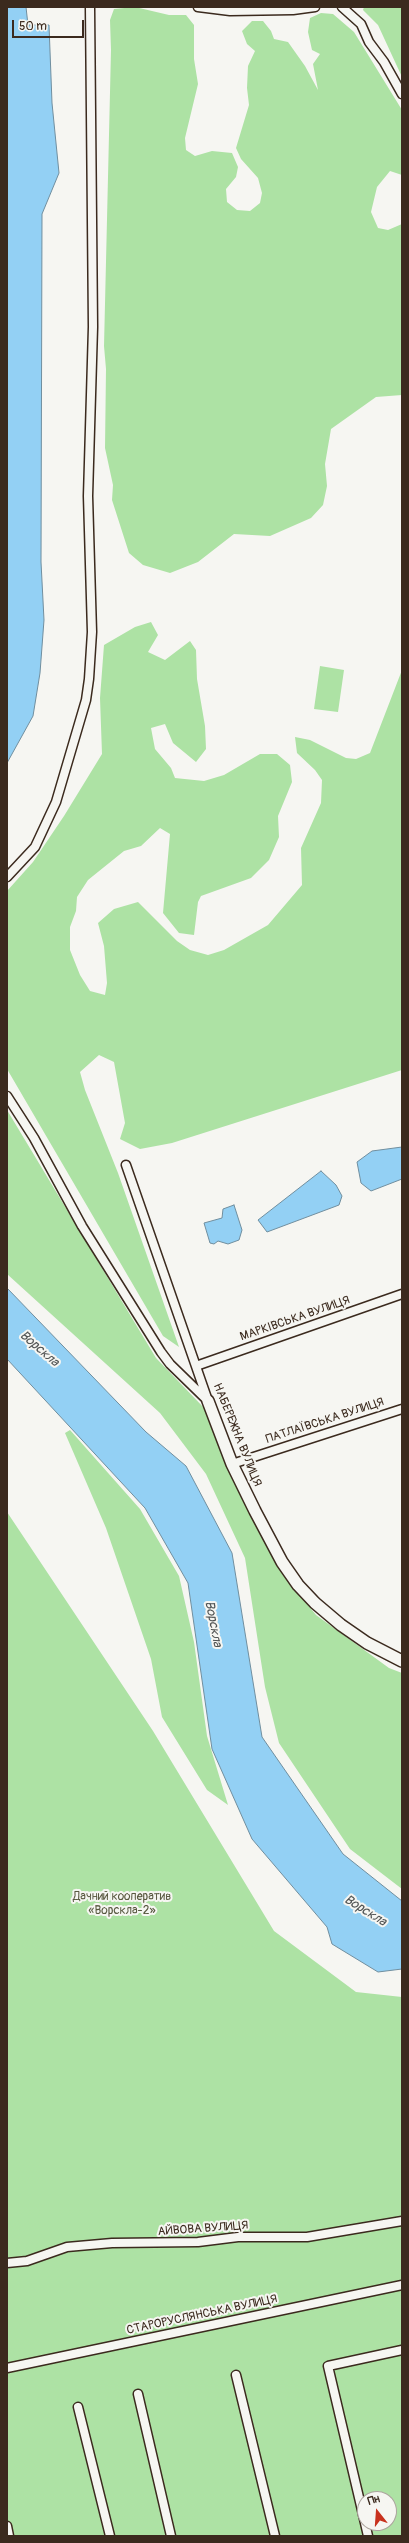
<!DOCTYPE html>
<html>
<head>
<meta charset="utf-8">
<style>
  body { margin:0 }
  #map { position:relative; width:409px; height:2543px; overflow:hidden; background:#f6f6f2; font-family:Pangolin,sans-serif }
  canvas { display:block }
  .frame { position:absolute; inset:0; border:8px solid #3b2a1e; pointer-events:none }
  .north { position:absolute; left:357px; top:2491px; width:40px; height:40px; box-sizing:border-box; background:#f6f6f2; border:1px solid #aba49d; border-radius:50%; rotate:343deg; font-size:11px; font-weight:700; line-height:16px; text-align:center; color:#3b2a1e }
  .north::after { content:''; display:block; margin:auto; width:14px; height:18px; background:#c8321e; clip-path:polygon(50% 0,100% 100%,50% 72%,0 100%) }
  .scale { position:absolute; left:12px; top:20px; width:72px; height:18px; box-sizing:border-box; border:2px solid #3b2a1e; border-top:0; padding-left:5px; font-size:12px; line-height:14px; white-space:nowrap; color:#3b2a1e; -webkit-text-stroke:3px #f6f6f2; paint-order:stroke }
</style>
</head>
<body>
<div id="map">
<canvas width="409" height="2543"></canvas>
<div class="frame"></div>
<div class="north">Пн</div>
<div class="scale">50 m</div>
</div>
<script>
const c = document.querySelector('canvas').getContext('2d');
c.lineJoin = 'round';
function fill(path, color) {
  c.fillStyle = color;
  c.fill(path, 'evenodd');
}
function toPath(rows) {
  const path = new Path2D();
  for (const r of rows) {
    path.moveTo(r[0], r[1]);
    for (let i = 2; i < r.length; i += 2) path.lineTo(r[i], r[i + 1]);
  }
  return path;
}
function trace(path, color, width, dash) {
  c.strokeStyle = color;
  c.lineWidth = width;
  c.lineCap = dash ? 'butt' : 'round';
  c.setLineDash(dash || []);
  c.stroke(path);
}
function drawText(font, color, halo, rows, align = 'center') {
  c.font = font + ' Pangolin,sans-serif';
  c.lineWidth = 4;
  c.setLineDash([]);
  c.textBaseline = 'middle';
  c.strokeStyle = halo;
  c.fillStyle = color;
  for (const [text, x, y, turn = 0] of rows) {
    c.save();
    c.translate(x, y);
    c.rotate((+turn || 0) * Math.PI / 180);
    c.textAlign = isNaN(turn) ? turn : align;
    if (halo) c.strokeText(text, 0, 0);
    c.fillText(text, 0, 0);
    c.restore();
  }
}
const green = toPath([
  [135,7,169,15,186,15,194,25,194,59,198,84,185,138,186,150,195,156,212,151,232,153,238,167,236,177,226,189,227,202,237,210,250,211,260,203,262,193,258,178,241,159,236,148,249,105,247,88,248,66,255,51,247,44,242,31,252,21,263,21,271,31,274,39,288,42,305,66,318,90,313,64,320,54,312,50,308,32,310,18,321,13,333,14,354,32,402,110,402,175,390,171,377,187,371,212,378,228,388,230,402,224,402,395,376,397,331,429,325,464,327,486,323,505,311,518,270,536,234,534,198,562,170,573,143,565,129,553,112,500,113,485,105,448,106,369,104,346,111,50,110,20,114,9],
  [364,7,402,7,402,77,378,25,363,10],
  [151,622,158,635,148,652,165,660,190,641,196,650,197,679,205,726,206,749,196,762,173,743,165,724,151,728,155,749,171,768,175,778,204,781,224,775,260,754,277,754,290,765,292,782,278,816,279,837,269,860,251,878,201,896,198,902,194,935,179,933,163,913,170,834,160,828,141,846,124,851,88,880,77,897,76,911,70,927,70,950,80,975,90,991,105,995,107,983,104,946,98,923,114,909,138,902,177,941,190,950,208,955,224,950,268,925,302,885,301,848,321,803,322,780,315,770,297,753,295,737,310,740,346,758,356,759,370,753,402,670,402,1070,172,1143,140,1149,120,1139,125,1123,114,1062,99,1055,80,1072,85,1090,118,1173,179,1347,163,1336,7,1069,7,891,33,862,64,816,102,754,100,698,104,645,135,627],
  [320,666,344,670,338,712,314,709],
  [7,1110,156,1358,205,1409,240,1493,282,1573,316,1615,389,1668,402,1673,402,1889,350,1849,279,1743,265,1687,245,1558,206,1474,160,1413,7,1274],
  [70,1430,140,1509,179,1576,194,1642,207,1736,228,1805,207,1790,162,1717,151,1659,106,1528,65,1433],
  [7,1512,153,1731,274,1931,356,1992,402,1997,402,2536,7,2536],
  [365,2499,389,2499,389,2523,365,2523]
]);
const water = toPath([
  [7,7,26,7,28,25,49,25,52,103,59,173,42,214,41,562,44,620,40,673,33,716,7,763,7,7],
  [402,1147,402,1179,371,1191,361,1183,357,1162,372,1151,402,1147],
  [321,1171,336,1185,342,1196,339,1205,267,1232,258,1220,321,1171],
  [234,1205,242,1230,239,1240,228,1244,218,1241,214,1244,210,1243,204,1223,222,1218,223,1209,234,1205],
  [7,1288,146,1432,186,1466,232,1553,262,1737,343,1854,402,1901,402,1969,378,1972,332,1944,327,1927,252,1839,212,1749,188,1583,145,1508,7,1359,7,1288]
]);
const street = toPath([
  [198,7,230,11,293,10,315,7],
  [342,7,361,24,369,42,384,62,402,94],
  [7,877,35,847,56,802,86,700,89,679,92,632,88,496,93,327,90,7],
  [7,1096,34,1138,82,1226,161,1352,170,1364,208,1401],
  [126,1165,207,1398],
  [196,1366,402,1294],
  [232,1464,402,1409],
  [7,2263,27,2261,67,2247,112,2243,198,2242,238,2237,307,2237,402,2221],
  [7,2368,402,2285],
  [236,2375,275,2536],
  [138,2394,171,2536],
  [78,2407,110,2536],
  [365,2523,328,2366,402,2350],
  [365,2523,368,2536],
  [7,2526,9,2536]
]);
const secondary = toPath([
  [208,1401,232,1464,255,1511,282,1562,298,1585,315,1603,341,1625,367,1643,402,1661]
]);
const streetNames = [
  ["МАРКІВСЬКА ВУЛИЦЯ",295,1319,-19],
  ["ПАТЛАЇВСЬКА ВУЛИЦЯ",325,1421,-18],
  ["НАБЕРЕЖНА ВУЛИЦЯ",237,1435,68],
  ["АЙВОВА ВУЛИЦЯ",203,2229,-4],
  ["СТАРОРУСЛЯНСЬКА ВУЛИЦЯ",202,2315,-12]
];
const parkNames = [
  ["Дачний кооператив",122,1897],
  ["«Ворскла-2»",122,1911]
];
const waterNames = [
  ["Ворскла",39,1349,41],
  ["Ворскла",213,1624,79],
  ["Ворскла",365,1911,32]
];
fill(green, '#ade2a4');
fill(water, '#93d0f4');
trace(water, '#708e9e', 1);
trace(street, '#3b2a1e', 11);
trace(secondary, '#3b2a1e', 14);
trace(street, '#f6f6f2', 8);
trace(secondary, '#f6f6f2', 11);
drawText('12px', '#3b2a1e', '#f6f6f2', streetNames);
drawText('12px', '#585840', '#f6f6f2', parkNames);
drawText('italic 13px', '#515454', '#f6f6f2', waterNames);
</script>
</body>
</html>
